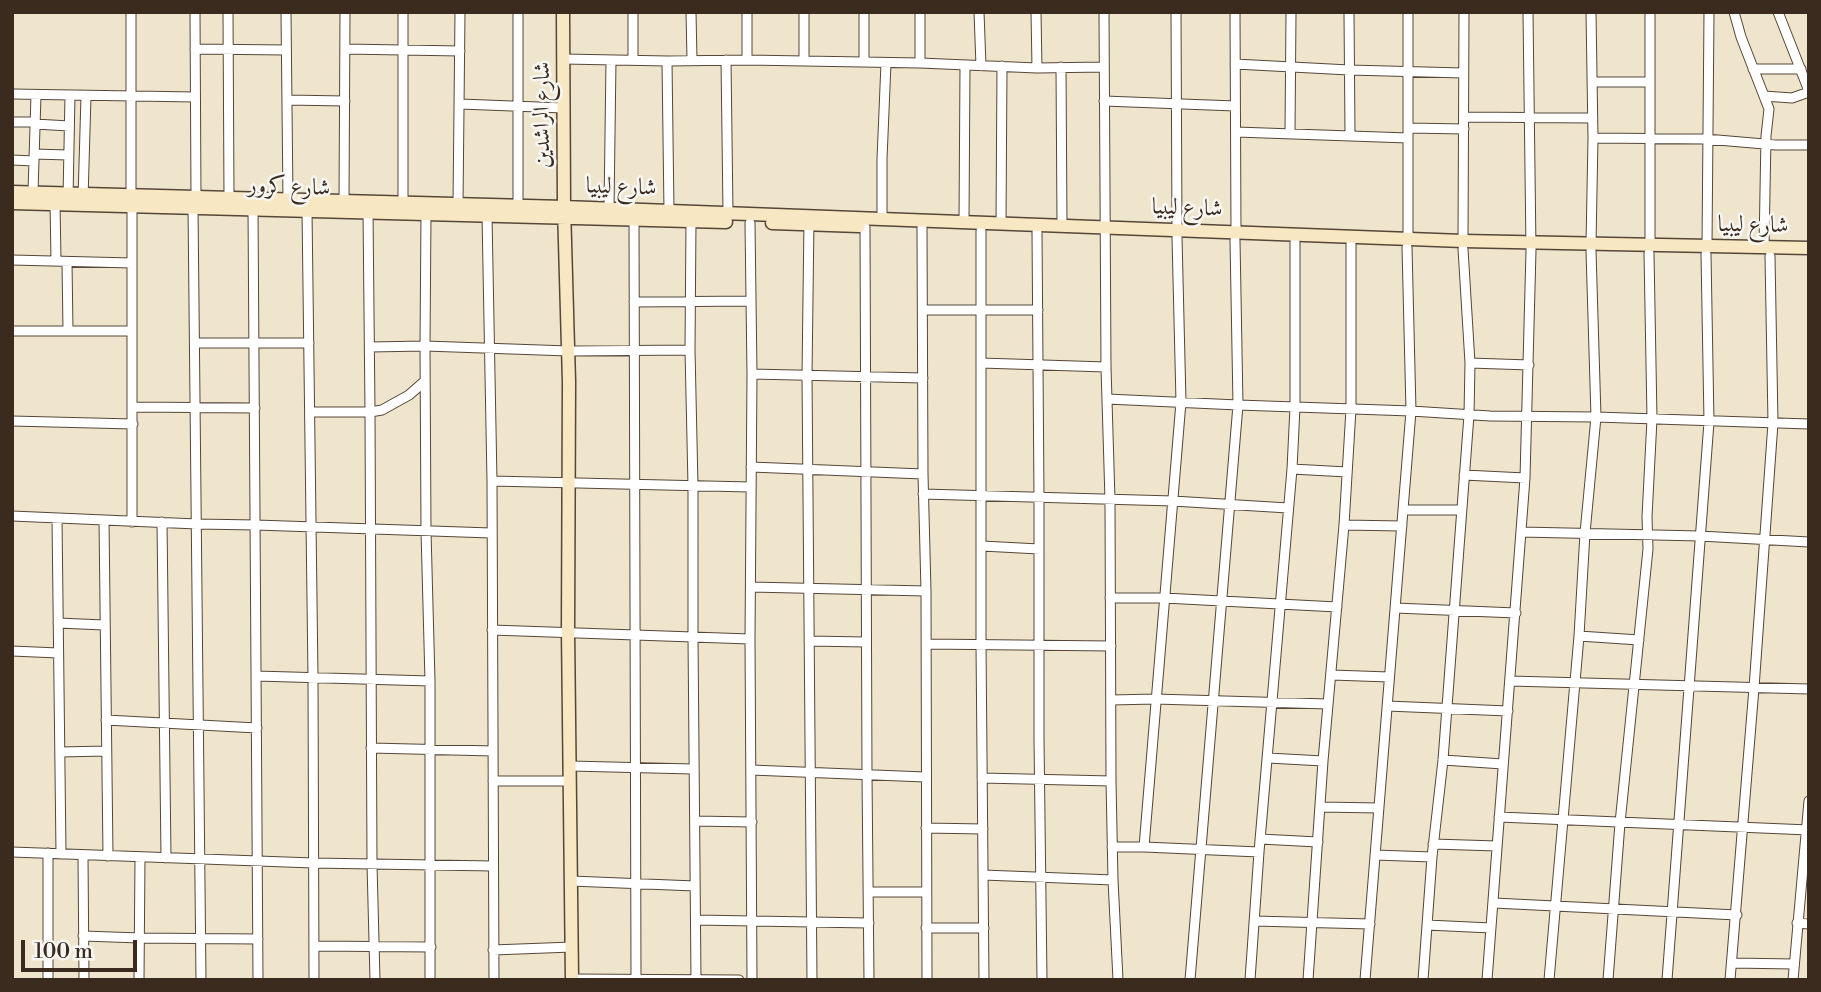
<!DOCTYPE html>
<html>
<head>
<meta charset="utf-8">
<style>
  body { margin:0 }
  #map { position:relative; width:1821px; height:992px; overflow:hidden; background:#efe5cc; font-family:"Libre Bodoni",serif }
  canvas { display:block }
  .frame { position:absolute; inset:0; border:14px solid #3b2a1e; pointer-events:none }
  .scale { position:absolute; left:21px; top:940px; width:116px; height:32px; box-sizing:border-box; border:4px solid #3b2a1e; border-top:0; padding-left:9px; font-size:21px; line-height:24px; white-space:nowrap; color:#3b2a1e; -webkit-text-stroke:5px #f6f6f2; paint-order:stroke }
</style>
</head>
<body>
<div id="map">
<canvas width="1821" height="992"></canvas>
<div class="frame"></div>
<div class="scale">100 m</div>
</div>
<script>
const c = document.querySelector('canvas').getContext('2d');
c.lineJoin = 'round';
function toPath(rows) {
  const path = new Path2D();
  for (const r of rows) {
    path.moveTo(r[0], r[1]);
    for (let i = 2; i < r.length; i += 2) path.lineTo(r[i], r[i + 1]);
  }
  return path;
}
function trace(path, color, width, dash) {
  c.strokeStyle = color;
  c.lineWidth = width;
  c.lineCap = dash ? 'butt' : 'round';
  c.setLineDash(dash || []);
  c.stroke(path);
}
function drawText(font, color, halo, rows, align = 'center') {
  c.font = font + ' "Libre Bodoni",Amiri,serif';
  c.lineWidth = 5;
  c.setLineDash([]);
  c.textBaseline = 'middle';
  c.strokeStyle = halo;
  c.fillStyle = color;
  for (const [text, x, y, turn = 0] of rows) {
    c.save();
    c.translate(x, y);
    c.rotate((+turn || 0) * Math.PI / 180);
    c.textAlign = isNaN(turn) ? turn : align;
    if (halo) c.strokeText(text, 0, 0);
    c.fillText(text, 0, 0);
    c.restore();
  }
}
const street = toPath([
  [195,12,196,197],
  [228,12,229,198],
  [286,12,288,200],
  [403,12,403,204],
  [518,12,518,210],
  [633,12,633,60],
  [691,12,692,60],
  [747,12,747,60],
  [864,12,864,62],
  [920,12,920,63],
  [979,12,981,66],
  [1036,12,1037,68],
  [1104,12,1106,367,1110,500,1111,781,1113,880,1118,980],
  [1176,12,1177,230],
  [1235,12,1236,232],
  [1349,12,1350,135],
  [1591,12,1593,138,1591,244],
  [1734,12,1741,37,1769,109,1766,136,1764,247],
  [1778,12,1809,91],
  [195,49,286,50],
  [345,49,460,51],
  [564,59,667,61,747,60,920,63,1037,68,1104,67],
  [726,60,728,213],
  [667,61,669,212],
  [804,61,804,12],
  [1235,64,1349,70,1463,73],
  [1061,67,1062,225],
  [1753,69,1801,69],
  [1592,82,1649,82],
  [12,94,195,97],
  [1764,96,1792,98,1809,92],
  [287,100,345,101],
  [1104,101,1235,106],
  [460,104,564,108],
  [1464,117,1592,118],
  [12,122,35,122],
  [35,124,69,126],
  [1408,128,1464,129],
  [1236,132,1408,138],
  [1290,133,1291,12],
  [1593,138,1706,139,1776,145,1809,145],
  [34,154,68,155],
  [12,160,34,161],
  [33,192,36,95],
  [131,195,131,12],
  [68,198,70,95],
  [83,199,86,96],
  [344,201,345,12],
  [55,203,56,261],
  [458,204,460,12],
  [193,207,201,980],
  [253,208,258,980],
  [609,209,611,60],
  [307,210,313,677,314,980],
  [368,211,370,412,372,864,375,980],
  [426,213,425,346,426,531,430,681,430,980],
  [487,215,492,481,494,980],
  [809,219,807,376,812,980],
  [882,219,882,159,886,63],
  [634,220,636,980],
  [691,221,690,350,693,486,693,637,696,980],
  [964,222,965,65],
  [750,223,752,374,750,639,752,980],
  [1001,224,1002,66],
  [865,227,867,775,869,980],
  [922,228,923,474,926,591,927,980],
  [981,231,981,644,984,980],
  [1037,232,1039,498,1039,738,1042,980],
  [1177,237,1181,402,1144,847,1259,852],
  [1408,239,1408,12],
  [1463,241,1464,12],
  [1650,245,1650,12],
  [1707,246,1709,12],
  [12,260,132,263],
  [67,262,68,331],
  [634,302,751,301],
  [923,310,1038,310],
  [12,331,132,331],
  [195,343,309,343],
  [370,347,425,346,569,351,690,350],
  [981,363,1106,367],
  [1470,363,1529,365],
  [752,374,923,378],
  [1107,399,1238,405,1411,411,1490,416,1596,417,1809,424],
  [133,407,255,408],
  [311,412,370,412,382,410,409,395,425,381],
  [12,421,133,424],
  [751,467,923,474],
  [1292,469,1347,472],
  [1464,475,1525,478],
  [492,481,750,487],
  [923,494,1173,501,1288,508],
  [1404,510,1461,510],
  [12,516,197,524,256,525,491,533],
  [57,518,61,854],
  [104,520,108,856],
  [132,522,132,205],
  [162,522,166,858],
  [1344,525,1402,526],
  [1522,532,1700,536,1809,542],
  [982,546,1039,549],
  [751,587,926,591],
  [1110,598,1164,598,1337,607],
  [1395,608,1516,613],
  [58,623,104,625],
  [492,630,750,639],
  [1579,636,1639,640],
  [809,641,866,642],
  [926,644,1111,646],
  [12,651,58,653],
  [1332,675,1389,677],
  [256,676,430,681],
  [1510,681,1809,689],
  [1111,700,1155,699,1328,704],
  [1387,706,1508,711],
  [106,720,257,728],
  [371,748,493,751],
  [60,752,106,751],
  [1268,758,1323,761],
  [1443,760,1503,764],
  [570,766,693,769],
  [751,770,925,777],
  [982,778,1111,781],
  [493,781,570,781],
  [1320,807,1379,808],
  [1499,817,1809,830],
  [695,821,752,822],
  [926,828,983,829],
  [1260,839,1318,842],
  [1433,844,1497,846],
  [1112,847,1144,847],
  [12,852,313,863,493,866],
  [83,855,84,980],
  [1375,855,1432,857],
  [983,875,1113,880],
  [571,881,695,886],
  [868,892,926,892],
  [1494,903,1737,915],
  [696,920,869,923],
  [1254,921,1370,924],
  [1797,923,1809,924],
  [1427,925,1491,928],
  [926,928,984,928],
  [83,936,140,938,258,939],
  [314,946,431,947],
  [493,950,572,947],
  [1732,963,1794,964],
  [572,979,739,980],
  [48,980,48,853],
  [139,980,140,857],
  [1190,980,1238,405,1235,240],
  [1250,980,1259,852,1292,469,1295,407,1295,242],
  [1308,980,1323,761,1344,525,1351,409,1351,244],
  [1365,980,1411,411,1407,247],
  [1423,980,1432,857,1443,760,1469,415,1470,363,1463,249],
  [1487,980,1525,478,1531,250,1528,12],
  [1549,980,1579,636,1585,533,1596,417,1591,251],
  [1608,980,1620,823,1648,549,1647,517,1652,419,1649,253],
  [1667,980,1709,422,1706,254],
  [1730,980,1754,688,1773,423,1770,256],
  [1793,980,1809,801]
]);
const secondary = toPath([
  [563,12,564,207,569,382,568,631,572,980],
  [12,192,564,207,1463,241,1809,248],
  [12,203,726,222],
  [772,223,859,226]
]);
const streetNames = [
  ["شارع الراشدين",543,115,-90],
  ["شارع كرور",289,188,2],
  ["شارع ليبيا",621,188,2],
  ["شارع ليبيا",1187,209,2],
  ["شارع ليبيا",1753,226,1]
];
trace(street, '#564638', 11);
trace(secondary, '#564638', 15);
trace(street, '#fff', 9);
trace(secondary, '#f7e8c3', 12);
drawText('23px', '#3b2a1e', '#f6f6f2', streetNames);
</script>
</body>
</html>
